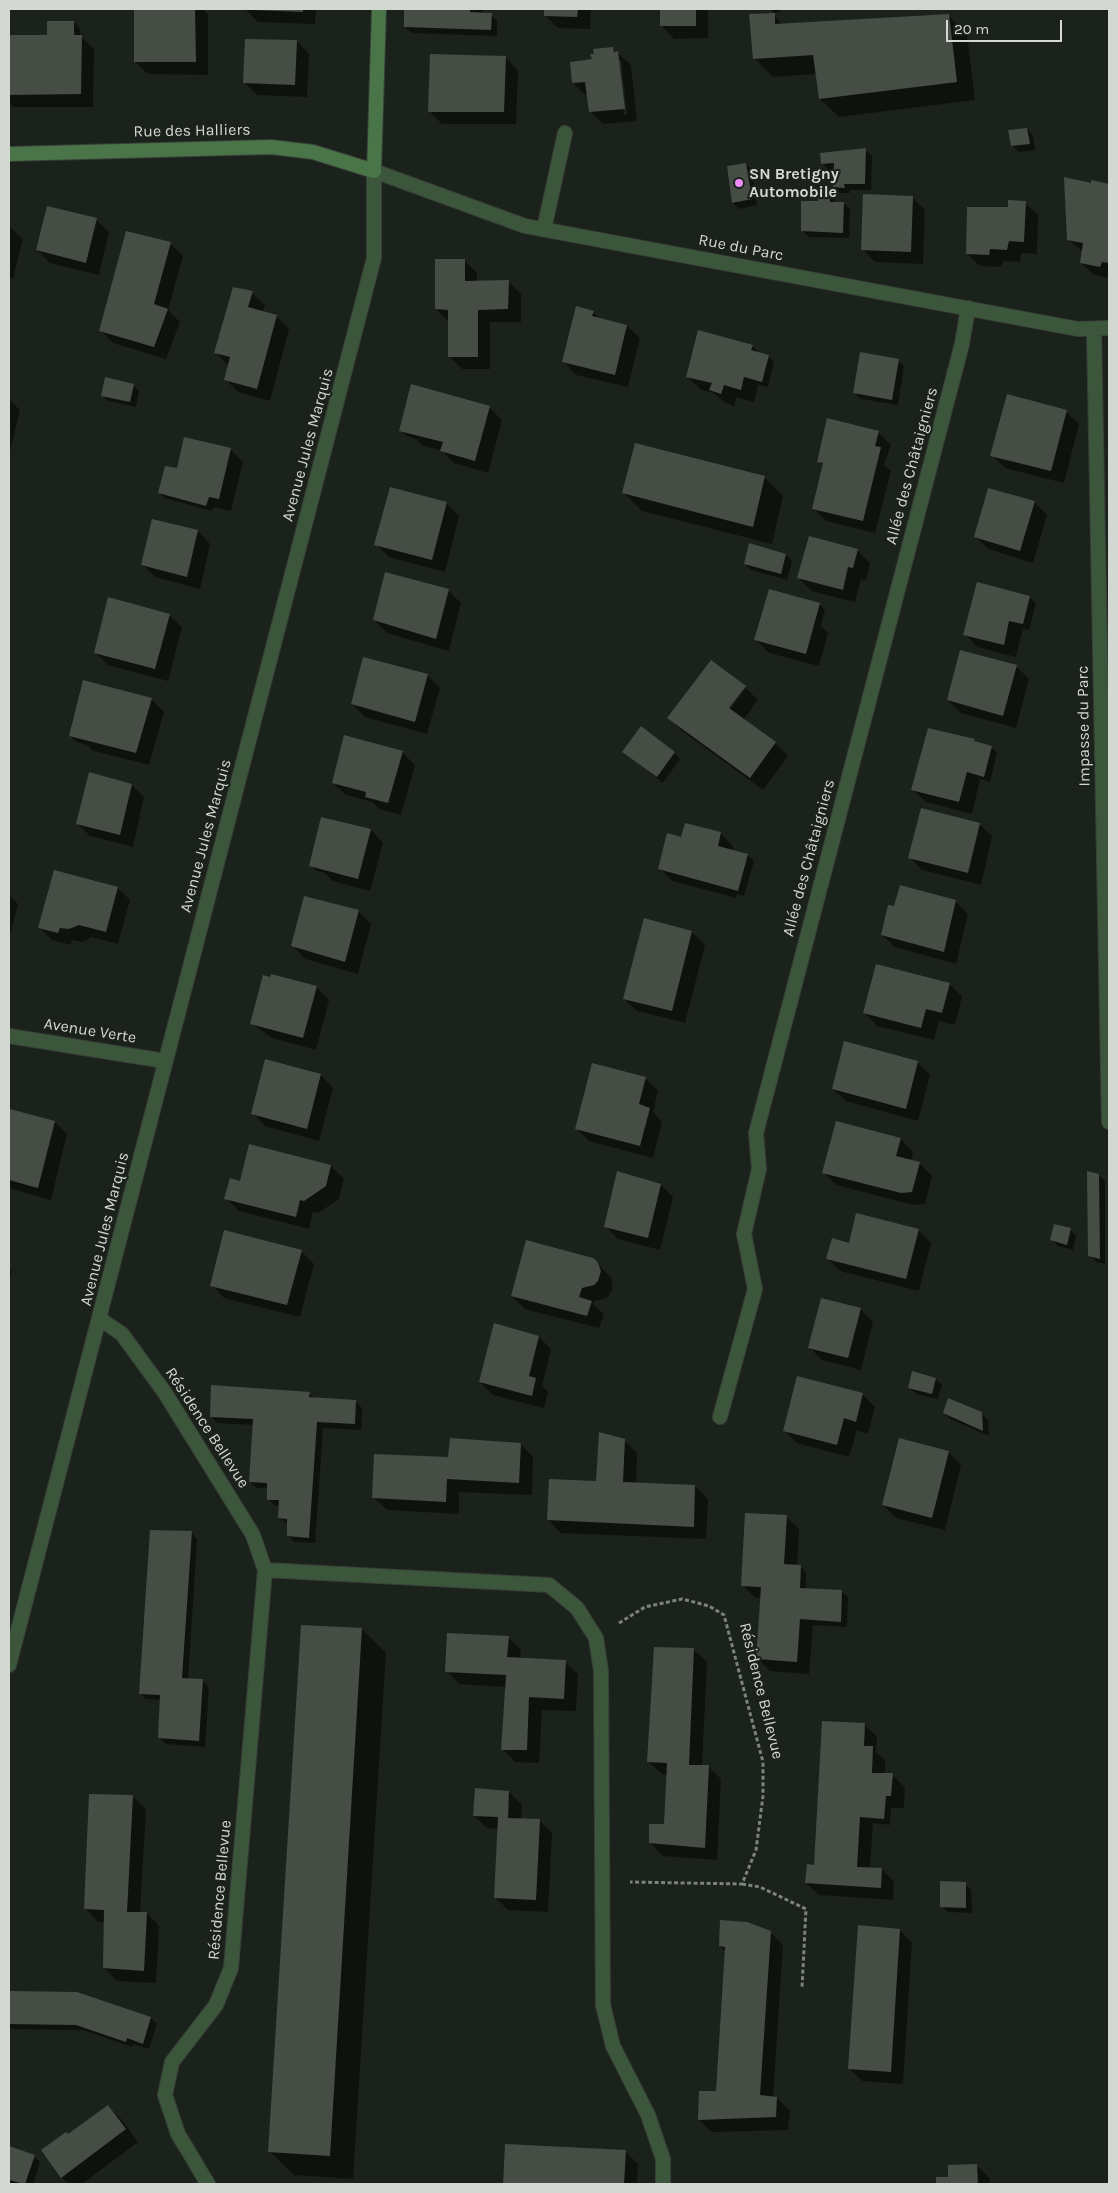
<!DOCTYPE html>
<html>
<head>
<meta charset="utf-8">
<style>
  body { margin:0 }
  #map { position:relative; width:1118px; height:2193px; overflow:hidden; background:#1b221b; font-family:Karla,sans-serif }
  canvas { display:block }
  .frame { position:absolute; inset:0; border:10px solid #d3d8d2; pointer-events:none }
  .scale { position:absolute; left:946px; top:20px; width:116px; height:22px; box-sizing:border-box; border:2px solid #d3d8d2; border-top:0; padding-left:6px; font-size:15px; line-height:18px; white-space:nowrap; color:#d3d8d2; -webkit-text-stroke:4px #1b221b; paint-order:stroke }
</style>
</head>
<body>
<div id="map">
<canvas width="1118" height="2193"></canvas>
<div class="frame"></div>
<div class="scale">20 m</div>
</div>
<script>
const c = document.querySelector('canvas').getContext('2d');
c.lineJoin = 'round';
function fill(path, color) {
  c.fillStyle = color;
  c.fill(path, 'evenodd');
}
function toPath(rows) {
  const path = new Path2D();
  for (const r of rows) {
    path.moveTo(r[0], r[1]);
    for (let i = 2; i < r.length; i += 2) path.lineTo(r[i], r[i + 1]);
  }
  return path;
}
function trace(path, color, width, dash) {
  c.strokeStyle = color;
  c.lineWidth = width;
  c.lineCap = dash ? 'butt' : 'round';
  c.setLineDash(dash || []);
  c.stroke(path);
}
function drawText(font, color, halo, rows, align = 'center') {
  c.font = font + ' Karla,sans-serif';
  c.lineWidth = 4.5;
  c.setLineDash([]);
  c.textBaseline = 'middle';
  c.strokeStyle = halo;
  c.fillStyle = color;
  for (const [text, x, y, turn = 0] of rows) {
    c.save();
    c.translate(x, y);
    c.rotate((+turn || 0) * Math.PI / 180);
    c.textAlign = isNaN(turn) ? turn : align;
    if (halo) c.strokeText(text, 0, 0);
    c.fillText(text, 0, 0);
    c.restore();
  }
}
const shadow = toPath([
  [135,9,202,9,208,14,208,75,148,74,135,62],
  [245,9,316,9,315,24,258,22],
  [405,9,483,9,482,14,491,15,497,21,497,36,412,33,405,27],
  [545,9,591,9,590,29,558,28,545,15],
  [661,9,708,9,708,38,674,39,662,26],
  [770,9,780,9,780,12,774,13],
  [774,15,780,21,781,25,948,15,967,34,975,100,839,117,820,99,817,74,773,77,754,58],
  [74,22,80,29,80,36,94,49,93,107,13,107,9,102,9,37,48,36],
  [297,41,309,54,307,97,257,95,244,82],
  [612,48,631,65,637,121,603,124,591,112,588,95,585,95,573,83,593,60],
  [618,60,621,60,627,115,624,115],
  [505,57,518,70,516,124,442,124,429,111],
  [1027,129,1033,136,1035,150,1018,152,1012,145],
  [865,149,872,156,871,190,850,190,850,193,840,193,834,186,835,169,828,170,822,163],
  [746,164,752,170,757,205,739,209,733,203,729,167],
  [1092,182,1109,185,1109,278,1094,275,1081,263,1083,252,1068,239],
  [829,192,835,198,835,203,844,203,850,209,849,238,809,237,803,231,819,202],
  [912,197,925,210,923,264,875,262,862,249],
  [1025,203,1038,215,1037,254,1021,253,1020,262,1003,261,1001,267,980,266,967,254,1010,208],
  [96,220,109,232,99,275,50,263,37,250],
  [9,226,23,239,13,279,9,278],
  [170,243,183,256,168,310,180,322,166,359,113,343,100,330],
  [464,260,477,273,477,282,508,281,521,294,521,322,490,322,490,369,462,369,449,356,449,322,436,309],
  [252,293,265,305,263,312,276,316,289,329,270,401,238,392,225,379,229,366,216,353],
  [593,312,601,320,627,326,640,338,628,387,576,375,564,362],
  [752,346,761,354,768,356,774,362,768,387,758,385,754,402,737,397,734,406,724,402,714,393,701,390,688,377],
  [898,360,904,366,898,405,861,399,855,393],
  [133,385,139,391,136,407,108,401,102,395],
  [9,399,20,410,9,456],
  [489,407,502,420,488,473,454,463,441,450,423,446,416,439,407,436,400,430],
  [1066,412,1079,424,1064,483,1005,468,992,455],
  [878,432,891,445,884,465,891,471,875,533,826,521,813,508,824,466,819,461],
  [636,444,765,478,783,496,772,544,642,511,623,492],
  [231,450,243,462,231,511,214,507,212,511,165,498,159,492,177,469],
  [1034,502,1047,515,1033,563,988,549,975,536],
  [446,503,459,516,445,572,389,557,376,544],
  [198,531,210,544,200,589,155,577,142,564],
  [857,550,870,563,866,580,861,579,855,602,811,591,799,578],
  [786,555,792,561,787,580,751,570,745,564],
  [448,590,461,603,449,651,387,633,374,620],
  [1029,597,1036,603,1029,630,1023,628,1016,657,977,647,965,634],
  [819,604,825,610,821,626,828,633,819,666,769,653,756,640],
  [169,615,182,627,168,681,108,665,95,652],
  [1016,666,1029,679,1016,728,961,713,948,700],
  [427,675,440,688,427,734,365,717,352,704],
  [746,688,758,700,743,720,775,743,788,756,763,790,682,731,669,718,730,709],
  [151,699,164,712,149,765,93,751,87,745,77,742,70,736],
  [974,740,977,744,991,747,997,753,990,782,980,779,972,814,926,802,913,790],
  [402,752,415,765,401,815,379,809,372,802,346,795,333,783],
  [624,752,674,752,680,759,663,783],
  [132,785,144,797,133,847,90,836,77,823],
  [979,824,992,836,981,885,922,870,910,857],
  [371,830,383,843,370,891,333,881,325,873,317,871,310,865],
  [720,833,733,846,732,851,748,855,754,861,744,896,737,894,736,898,672,881,660,868,682,838],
  [118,888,130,900,118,944,92,937,82,942,72,940,71,945,52,940,40,928],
  [9,895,18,904,9,939],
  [955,901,968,914,956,964,895,947,882,935],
  [358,911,371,924,358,974,305,959,293,946],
  [645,920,692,932,705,945,685,1023,637,1011,624,999],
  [949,984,962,996,955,1025,939,1021,934,1040,877,1026,865,1013],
  [317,987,329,1000,316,1050,272,1038,251,1023],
  [917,1062,930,1075,918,1121,846,1101,833,1089],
  [321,1075,333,1088,319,1141,265,1126,253,1113],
  [645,1078,658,1091,653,1112,662,1122,653,1158,589,1141,576,1128],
  [11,1111,55,1122,67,1134,51,1200,9,1188,9,1119],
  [901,1139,913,1152,911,1161,919,1163,932,1176,925,1204,914,1205,836,1185,824,1172],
  [250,1146,331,1166,344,1179,339,1199,318,1213,313,1212,309,1229,239,1211,226,1198,244,1183],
  [1098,1175,1105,1181,1105,1264,1096,1262,1089,1255],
  [661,1185,673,1197,660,1250,618,1239,605,1226],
  [1070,1229,1076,1236,1073,1250,1058,1246,1052,1240],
  [918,1230,931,1243,919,1291,840,1271,827,1258,850,1244],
  [301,1251,314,1264,300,1317,224,1298,212,1285],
  [593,1259,612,1279,612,1290,607,1298,595,1301,593,1304,604,1314,599,1328,525,1309,512,1296],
  [9,1269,12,1271,9,1283],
  [860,1309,873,1322,861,1370,822,1360,809,1347],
  [539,1337,551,1349,542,1386,548,1392,544,1408,493,1395,480,1382],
  [913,1372,936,1379,942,1385,938,1399,916,1394,909,1387],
  [309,1393,315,1399,356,1402,362,1408,361,1430,323,1428,315,1543,294,1542,288,1535,288,1524,280,1518,280,1506,274,1505,268,1499,268,1488,256,1488,250,1481,254,1425,217,1423,211,1416],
  [862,1394,875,1407,868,1434,857,1430,849,1457,797,1443,784,1430],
  [944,1413,981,1413,988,1420,989,1436,951,1419],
  [624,1440,637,1453,636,1484,695,1486,708,1499,706,1539,561,1533,548,1520,597,1483],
  [521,1444,533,1457,532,1495,459,1492,459,1514,387,1510,374,1498],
  [948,1452,961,1465,945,1530,896,1518,883,1505],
  [786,1517,799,1529,797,1566,800,1566,806,1573,806,1589,842,1591,848,1597,847,1627,813,1625,809,1674,770,1671,757,1658,761,1598,755,1598,743,1585],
  [191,1532,197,1539,188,1680,202,1680,209,1687,205,1747,166,1744,159,1738,161,1700,146,1699,140,1693],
  [302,1626,362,1629,386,1653,353,2179,294,2175,270,2152],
  [508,1637,521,1650,520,1659,565,1662,578,1674,576,1711,542,1710,539,1763,515,1762,503,1749,507,1687,459,1684,447,1671],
  [694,1650,707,1662,702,1766,709,1767,721,1779,717,1860,663,1856,650,1843,665,1826,668,1775,662,1774,649,1762],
  [864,1724,877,1737,876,1752,885,1760,885,1774,892,1775,905,1787,904,1808,891,1808,890,1825,873,1823,870,1869,882,1869,894,1882,893,1900,819,1895,806,1883,815,1866],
  [509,1792,522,1805,521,1820,539,1820,552,1833,548,1912,508,1910,495,1897,499,1829,487,1828,474,1816],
  [133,1797,146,1809,140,1913,147,1913,159,1926,156,1983,117,1981,104,1968,105,1922,98,1922,86,1909],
  [965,1884,971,1890,972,1913,948,1912,941,1906],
  [900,1930,912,1943,903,2084,862,2081,850,2069],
  [770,1932,783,1945,773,2098,777,2098,790,2111,788,2130,712,2132,699,2120,718,2092,725,1951,720,1946],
  [9,1992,77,1993,151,2018,157,2024,149,2049,133,2044,132,2047,83,2030,9,2029],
  [108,2106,121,2119,138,2142,82,2184,68,2184,62,2177,68,2136],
  [506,2145,625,2151,638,2164,637,2184,505,2184],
  [9,2147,34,2156,40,2162,33,2184,9,2184],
  [977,2166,990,2178,990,2184,938,2184,937,2179,949,2178]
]);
const building = toPath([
  [134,9,195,9,196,62,134,62],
  [254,9,303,9,303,12,254,10],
  [404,9,470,9,470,12,492,13,491,30,404,27],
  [544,9,578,9,577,17,544,16],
  [660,9,696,9,696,26,660,26],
  [775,13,775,24,949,14,957,82,819,99,813,55,753,59,749,14],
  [47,21,74,21,74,35,82,35,81,94,9,95,9,35,47,35],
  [245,39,297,40,295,85,243,83],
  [613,47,614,52,618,51,625,109,589,112,585,82,572,83,570,62,592,59,590,54,594,54,593,49],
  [430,54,506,56,504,112,428,112],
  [1027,128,1030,144,1011,146,1008,130],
  [866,148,865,184,844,184,845,188,833,187,834,163,821,164,820,153],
  [746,163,752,199,732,203,727,166],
  [1064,177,1091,183,1091,180,1109,184,1109,263,1102,262,1100,267,1080,263,1083,243,1067,240],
  [819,190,829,191,830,202,844,202,843,233,801,231,801,201,818,201],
  [863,194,913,196,911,252,861,250],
  [1008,200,1026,201,1024,242,1009,241,1007,250,990,249,989,255,966,254,967,207,1008,207],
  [47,206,97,218,86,263,36,250],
  [126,231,171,242,154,304,168,309,154,347,99,331],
  [435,259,465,259,465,281,509,280,508,309,478,310,478,357,448,357,448,310,435,309],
  [233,287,253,291,248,307,277,315,257,389,224,380,230,357,214,353],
  [576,306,594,311,592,316,627,325,615,375,562,362],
  [698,330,753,345,751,350,769,355,762,382,744,377,741,390,724,385,721,394,709,390,712,383,686,377],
  [860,352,899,359,892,400,853,393],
  [105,377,134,384,130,402,101,396],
  [411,384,490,406,475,461,440,451,443,442,399,431],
  [1007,394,1067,410,1051,471,990,456],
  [827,418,879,431,875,446,881,447,863,521,812,509,823,463,817,462],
  [184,437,231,448,219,499,209,497,206,506,158,493,165,466,177,468],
  [635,443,765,476,753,527,622,493],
  [390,487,447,502,432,560,374,545],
  [988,488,1035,501,1020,551,974,537],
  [152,519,198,530,187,577,141,565],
  [809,536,858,549,853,568,848,567,843,590,797,578],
  [749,543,786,554,781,574,744,564],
  [385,572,449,589,436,639,373,620],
  [977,582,1030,596,1023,624,1009,621,1004,645,963,635],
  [769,589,820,603,806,654,754,640],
  [108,597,170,614,155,669,94,653],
  [960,650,1017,665,1003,716,947,700],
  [363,657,428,674,415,722,351,704],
  [711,660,746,686,729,708,776,742,750,778,667,718],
  [83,680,152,698,136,753,69,736],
  [641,726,675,752,657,777,622,752],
  [928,728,975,739,974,741,992,746,984,777,967,772,959,802,911,790],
  [344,735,403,751,388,803,365,797,366,792,332,783],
  [89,772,132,784,120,835,76,824],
  [921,808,980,823,968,873,908,858],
  [321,817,371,829,358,879,309,866],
  [685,823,721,832,718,846,748,854,738,891,658,869,667,833,681,837],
  [54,870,118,887,106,932,79,925,69,929,60,928,58,933,38,928],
  [900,885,956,900,944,952,881,935,888,905,894,906],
  [304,896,359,910,345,962,291,946],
  [644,918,692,931,672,1011,623,999],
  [876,964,950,983,942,1013,926,1009,921,1028,863,1013],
  [271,974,317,986,303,1038,250,1024,263,975,270,977],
  [844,1041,918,1061,906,1109,832,1089],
  [265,1059,321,1074,307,1129,251,1114],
  [592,1063,646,1077,639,1104,650,1108,640,1146,575,1129],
  [10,1109,55,1121,38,1188,9,1180],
  [836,1121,901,1138,896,1156,920,1162,912,1192,901,1193,822,1173],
  [249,1144,331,1165,326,1186,304,1201,300,1200,296,1217,224,1199,230,1178,240,1181],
  [617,1171,661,1184,648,1238,604,1227],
  [1087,1171,1099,1174,1100,1259,1088,1256],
  [856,1213,919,1229,906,1279,826,1259,832,1238,849,1243],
  [1054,1224,1071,1228,1067,1245,1050,1240],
  [224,1230,302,1250,287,1305,210,1286],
  [526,1240,593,1258,597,1261,601,1271,598,1281,594,1285,582,1288,579,1297,592,1301,587,1316,511,1296],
  [821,1298,861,1308,848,1358,808,1348],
  [494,1323,539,1336,529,1376,536,1378,532,1396,479,1382],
  [912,1371,936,1378,932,1394,908,1388],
  [797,1376,863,1393,856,1422,844,1418,837,1445,783,1431],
  [211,1385,310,1392,309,1397,356,1400,355,1424,317,1422,309,1538,287,1536,287,1519,278,1518,279,1500,267,1500,267,1483,249,1482,253,1419,210,1417],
  [948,1398,982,1412,983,1431,943,1413],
  [599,1432,625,1439,623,1482,695,1485,694,1527,547,1520,549,1479,596,1481],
  [450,1438,521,1443,519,1483,447,1479,446,1502,372,1498,374,1454,448,1457],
  [899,1438,949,1451,932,1518,882,1505],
  [745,1513,787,1515,784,1564,801,1565,800,1588,842,1590,841,1622,800,1619,797,1662,756,1659,761,1587,741,1586],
  [150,1530,192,1531,182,1678,203,1679,199,1741,158,1738,160,1695,139,1694],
  [301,1625,362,1628,330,2156,268,2152],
  [447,1633,509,1636,507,1657,566,1660,564,1699,529,1697,527,1750,501,1750,506,1675,445,1672],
  [654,1647,694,1648,689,1765,709,1765,705,1848,649,1843,649,1824,664,1824,667,1763,647,1762],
  [822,1721,865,1723,864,1746,873,1746,872,1773,893,1773,891,1796,886,1796,884,1819,860,1817,857,1867,882,1868,881,1888,805,1883,807,1864,814,1865],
  [475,1788,509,1791,508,1818,540,1819,536,1900,494,1898,498,1817,473,1816],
  [89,1794,133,1795,127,1912,147,1912,144,1971,103,1968,104,1910,84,1909],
  [940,1881,966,1882,966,1908,940,1907],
  [720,1920,747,1922,771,1931,760,2095,777,2097,776,2117,698,2120,699,2091,716,2091,725,1947,719,1946],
  [858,1925,900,1929,891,2072,848,2069],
  [9,1991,77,1992,151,2017,143,2044,127,2038,126,2042,76,2025,9,2024],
  [108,2105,126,2129,61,2178,41,2150,66,2132,68,2134],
  [505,2144,626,2150,624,2184,503,2184],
  [9,2146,35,2155,25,2184,9,2180],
  [977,2164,978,2184,936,2184,936,2177,948,2177,948,2165]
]);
const path = toPath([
  [619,1623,645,1607,682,1599,709,1606,724,1615,763,1762,763,1796,756,1850,742,1884,630,1882],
  [742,1884,760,1887,806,1909,802,1988]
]);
const service = toPath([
  [544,229,565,133]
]);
const minor = toPath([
  [1094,330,1109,1122],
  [9,1036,165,1061],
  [100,1319,122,1334,165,1393,253,1535,265,1570,231,1968,216,2005,172,2062,165,2095,178,2134,208,2184],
  [720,1417,755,1289,744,1234,759,1169,756,1133,962,344,968,308],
  [265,1570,549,1585,577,1608,596,1638,601,1671,603,2005,613,2046,648,2115,663,2159,663,2184],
  [9,1665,374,258,374,171,525,226,1078,329,1109,328]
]);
const secondary = toPath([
  [9,154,271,147,313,152,374,171,379,9]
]);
const markers = [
  [739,183,5,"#ee8bf7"]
];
const streetNames = [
  ["Rue des Halliers",192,131,-1],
  ["Rue du Parc",741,248,11],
  ["Avenue Jules Marquis",308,445,-75],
  ["Allée des Châtaigniers",912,466,-75],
  ["Impasse du Parc",1084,726,-91],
  ["Avenue Jules Marquis",206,836,-75],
  ["Allée des Châtaigniers",809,858,-75],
  ["Avenue Verte",90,1031,9],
  ["Avenue Jules Marquis",105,1229,-76],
  ["Résidence Bellevue",207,1428,57],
  ["Résidence Bellevue",761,1691,76],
  ["Résidence Bellevue",220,1890,-85]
];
const poiNames = [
  ["SN Bretigny",749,174],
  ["Automobile",749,192]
];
fill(shadow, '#0007');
fill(building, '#454d45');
trace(service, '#383f38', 16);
trace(minor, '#383f38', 16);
trace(secondary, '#383f38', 16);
trace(path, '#7c827c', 3, [4, 2.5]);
trace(service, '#3c563b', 14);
trace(minor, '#3c563b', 14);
trace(secondary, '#497549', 14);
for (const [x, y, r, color] of markers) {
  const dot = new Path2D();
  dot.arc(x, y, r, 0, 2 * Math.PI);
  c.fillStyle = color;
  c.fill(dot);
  trace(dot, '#1b221b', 2);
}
drawText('16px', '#d3d8d2', '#1b221b', streetNames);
drawText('bold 16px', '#d3d8d2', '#1b221b', poiNames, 'left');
</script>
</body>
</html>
